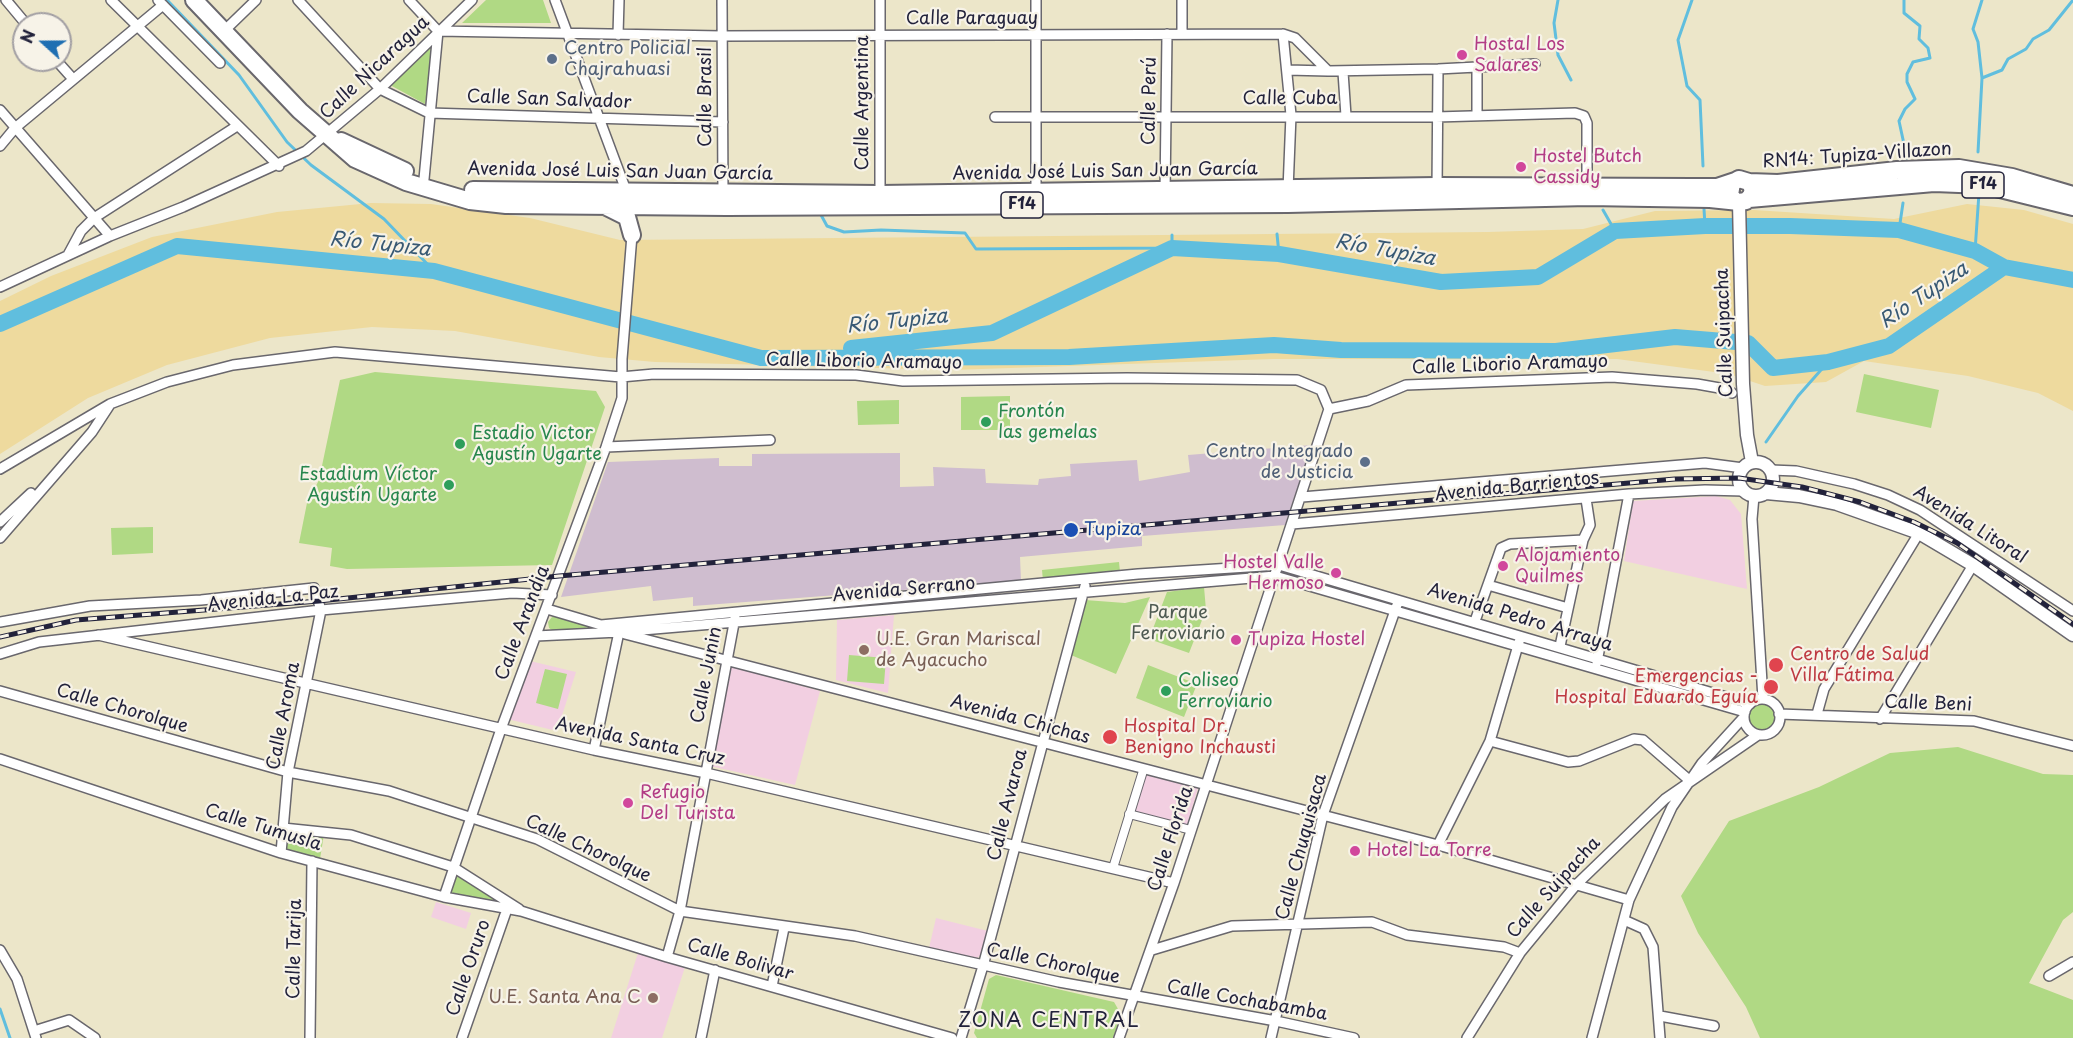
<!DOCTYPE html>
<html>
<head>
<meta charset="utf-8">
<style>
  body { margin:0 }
  #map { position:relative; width:2073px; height:1038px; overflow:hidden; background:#ece6c9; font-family:"Playpen Sans",sans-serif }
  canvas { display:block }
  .north { position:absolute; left:12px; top:12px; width:60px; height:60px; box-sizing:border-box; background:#f7f3e8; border:2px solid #a29fa3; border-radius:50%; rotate:291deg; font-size:16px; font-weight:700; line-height:24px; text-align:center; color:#22223b }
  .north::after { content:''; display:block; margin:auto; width:21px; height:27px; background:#1f6fb2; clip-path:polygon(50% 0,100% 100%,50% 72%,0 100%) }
</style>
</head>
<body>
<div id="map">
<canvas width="2073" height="1038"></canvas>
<div class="north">N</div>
</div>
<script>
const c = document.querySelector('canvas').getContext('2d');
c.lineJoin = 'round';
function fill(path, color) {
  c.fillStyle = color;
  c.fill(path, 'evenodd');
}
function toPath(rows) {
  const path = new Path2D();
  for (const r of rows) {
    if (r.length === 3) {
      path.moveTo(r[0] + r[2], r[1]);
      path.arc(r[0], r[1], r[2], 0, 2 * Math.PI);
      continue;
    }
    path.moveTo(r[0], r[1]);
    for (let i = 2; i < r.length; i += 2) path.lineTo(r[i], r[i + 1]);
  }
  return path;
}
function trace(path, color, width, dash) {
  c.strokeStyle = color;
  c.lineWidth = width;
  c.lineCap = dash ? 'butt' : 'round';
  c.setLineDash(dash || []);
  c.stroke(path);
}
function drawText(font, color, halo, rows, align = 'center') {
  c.font = font + ' "Playpen Sans",sans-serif';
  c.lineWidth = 4.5;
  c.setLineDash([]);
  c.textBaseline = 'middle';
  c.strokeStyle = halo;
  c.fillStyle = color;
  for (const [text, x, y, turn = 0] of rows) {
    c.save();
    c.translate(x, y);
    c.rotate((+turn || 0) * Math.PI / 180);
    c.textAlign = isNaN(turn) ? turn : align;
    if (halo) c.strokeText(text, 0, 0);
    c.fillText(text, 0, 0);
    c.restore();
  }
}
const built = toPath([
  [1716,496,1730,500,1741,514,1747,589,1624,561,1633,501],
  [894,615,888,693,836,680,837,620],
  [530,661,576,672,557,731,507,719],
  [730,666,820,691,795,785,710,766],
  [1146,775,1198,788,1186,829,1134,814],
  [436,902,471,913,466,929,431,917],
  [936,918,988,931,981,955,977,958,929,948],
  [638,953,685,967,662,1038,611,1038]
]);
const industrial = toPath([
  [1312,445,1285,525,1142,536,1142,546,1020,557,1021,581,693,606,693,597,653,601,651,586,561,597,608,462,719,458,719,466,752,466,752,454,900,453,900,487,934,486,933,467,985,469,986,483,1038,485,1039,479,1071,476,1070,464,1137,460,1139,481,1190,472,1188,455]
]);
const green = toPath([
  [486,0,543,0,551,23,462,23],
  [434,41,425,104,390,85],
  [375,372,596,391,605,407,552,565,347,569,330,566,332,548,299,543,307,503,319,480,340,380],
  [1864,374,1939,390,1931,428,1856,412],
  [1010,396,1010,430,961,430,961,397],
  [899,400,899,424,858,425,857,401],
  [153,527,153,553,112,555,111,528],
  [1119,562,1120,572,1043,581,1042,570],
  [1204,587,1206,610,1189,653,1149,639,1167,592],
  [1150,597,1116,674,1071,655,1085,600,1125,603],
  [552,617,559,617,592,627,555,632,549,628,548,622],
  [849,655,886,658,884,684,847,681],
  [1148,665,1197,684,1184,717,1136,698],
  [545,669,567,674,558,709,536,703],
  [1762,717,13],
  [1958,747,2043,774,2073,775,2073,912,2063,920,2029,983,2073,1000,2073,1038,1760,1038,1746,1007,1698,933,1681,896,1729,821,1819,787,1890,753],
  [285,831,324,834,320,859,284,851],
  [455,871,513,908,447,896],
  [996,975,1114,1002,1121,1014,1113,1038,977,1038,974,1033,989,979]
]);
const sand = toPath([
  [371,203,431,204,530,218,620,240,1488,232,1583,229,1655,211,1754,210,1894,219,1967,204,2024,210,2073,224,2073,411,2038,393,1968,376,1864,361,1826,382,1765,386,1729,374,1617,359,1273,359,952,370,655,362,599,357,455,331,372,327,270,338,167,365,88,398,0,454,0,301,51,276,152,237,277,212]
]);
const stream = toPath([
  [167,0,239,75,287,142,311,165,384,219,434,271],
  [1558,0,1554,23,1558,55,1571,80],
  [1692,0,1678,40,1687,86,1700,100,1703,166],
  [1904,0,1904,13,1920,26,1919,39,1928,48,1930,58,1913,62,1907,74,1907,82,1915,99,1905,109,1899,121,1907,158],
  [1982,78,2002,70,2008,59,2026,49,2033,39,2049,30,2073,0],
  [1978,152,1982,78,1978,42,1973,29,1982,0],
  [1704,209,1705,226],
  [1603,210,1615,231],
  [820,213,827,226,844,232,881,230,965,233,976,249,1172,248,1172,235],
  [1899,230,1903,203],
  [1277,234,1279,254],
  [1975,251,1979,193],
  [1766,442,1798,396,1828,362],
  [0,1009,10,1038]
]);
const river = toPath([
  [0,324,177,246,434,271,761,358,1069,357,1274,345,1341,350,1556,351,1675,337,1748,343,1773,368,1828,362,1889,346,2004,267,2073,280],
  [851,348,992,333,1172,248,1279,254,1441,282,1538,277,1615,231,1705,226,1790,226,1899,230,1975,251,2004,267]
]);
const pedestrian = toPath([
  [1129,814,1191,830],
  [1113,868,1143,771]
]);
const minor = toPath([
  [6,0,26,24],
  [111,0,279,166],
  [158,0,220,63],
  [298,0,380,89,429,113,723,122],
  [409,0,438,31,722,36,1283,34,1295,38,1328,71,1438,69,1535,64],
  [555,0,627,193],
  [722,0,723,194],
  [880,0,880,196],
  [1182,0,1182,34],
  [224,31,256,0],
  [1283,34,1291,115,1288,190],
  [618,35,619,0],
  [56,60,73,79],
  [1287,70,1328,71],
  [1343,72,1346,116],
  [0,110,110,236],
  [1477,116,1477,67],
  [995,117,1436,117,1575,113,1584,116,1587,123,1587,189],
  [0,146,15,128,163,5],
  [424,179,438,31],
  [1437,189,1438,69],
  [1036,193,1036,0],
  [1165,194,1167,34],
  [68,255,81,231,94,218,237,126],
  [0,287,110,236,183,207,306,151,380,89,472,0],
  [606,447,770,440],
  [0,469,110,404,167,382,233,365,335,352,621,377,654,374,856,375,903,381,1127,378,1297,380,1321,390,1329,409,1368,401,1406,385,1612,377,1697,384,1725,389,1732,393],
  [1771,470,1796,471,1854,484,1888,495,1920,510,2073,611],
  [1754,496,1752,519,1763,699],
  [1302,497,1705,463,1743,468],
  [0,522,31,493],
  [1292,524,1629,494,1705,490,1744,491],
  [0,538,92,432,109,406],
  [1488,585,1568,608],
  [547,609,601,625,1138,574,1279,565,1750,704],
  [1475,621,1501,548,1510,544,1583,540],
  [0,622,90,606,201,600,314,588,321,610,288,772,281,853],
  [625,634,1438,845,1629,900],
  [98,635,594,750,706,773,1174,883],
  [536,636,619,632,1275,576,1745,712],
  [1560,646,1583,540,1590,525,1586,499],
  [0,654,39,642,321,610,512,593,552,595],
  [1597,662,1629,494],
  [0,691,288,772,389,791,537,839,680,911,855,936,1059,982,1276,1021,1354,1038],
  [1762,717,18],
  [1779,714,1974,721,2073,746],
  [1817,714,1824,689,1919,533],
  [1880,719,1973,565],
  [1490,741,1568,762,1579,761,1634,739,1643,740,1689,780],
  [594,750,619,632],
  [0,759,281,853,444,897,521,911,667,957,952,1038],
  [283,828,351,835,453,867,519,909],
  [1438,845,1490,741,1519,642],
  [444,897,501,729,606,447,622,398,622,359,632,235],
  [1624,920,1644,929,1653,947,1660,1038],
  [0,950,17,979,36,1038],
  [1152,950,1232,926,1372,922,1407,935,1504,947,1520,953],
  [667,957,680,911,735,618],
  [2049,976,2073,962],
  [772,986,784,928],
  [1660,1016,1714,1026],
  [34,1031,69,1020,95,1038],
  [310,1038,312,861],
  [462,1038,507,909],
  [701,1038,715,970],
  [961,1038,983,966,1085,586],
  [1119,1038,1174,883,1329,409],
  [1271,1038,1323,815,1397,605],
  [1467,1038,1520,953,1576,885,1665,799,1758,735],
  [1592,1038,1629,900,1672,807,1702,763,1744,717]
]);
const tertiary = toPath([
  [1739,202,1743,384,1747,435,1752,462],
  [1756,479,17],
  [1766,493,1799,496,1837,504,1919,533,1973,565,2073,635]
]);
const trunk = toPath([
  [194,0,300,111,355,159,406,182,470,201,506,205,727,207,1288,204,1588,197,1710,199,1739,202,1746,201,1751,196,1753,189,1749,182,1739,179,1732,183,1730,195,1735,201],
  [341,141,405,171],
  [1749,182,1778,183,1897,170,1959,168,2012,177,2073,195],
  [473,190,880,194,1437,186,1692,187,1717,187,1735,181],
  [1749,199,1934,183,1984,185,2073,207],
  [607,207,627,217,632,235]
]);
const rail = toPath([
  [0,637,76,620,319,601,559,576,1675,479,1739,478,1802,487,1860,502,1914,522,1957,543,2073,624]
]);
const markers = [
  [1462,55,6,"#d1479c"],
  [552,59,6,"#5c6f8a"],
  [1521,167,6,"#d1479c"],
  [986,422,6,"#2e9e5b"],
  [460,444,6,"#2e9e5b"],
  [1365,462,6,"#5c6f8a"],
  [449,485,6,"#2e9e5b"],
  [1071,530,8,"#1a4fb4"],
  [1503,566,6,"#d1479c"],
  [1336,573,6,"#d1479c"],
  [1236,640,6,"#d1479c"],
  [864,650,6,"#8d6e63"],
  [1776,665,8,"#e0444e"],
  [1771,687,8,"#e0444e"],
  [1166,691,6,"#2e9e5b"],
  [1110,737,8,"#e0444e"],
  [628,803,6,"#d1479c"],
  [1355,851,6,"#d1479c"],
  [653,998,6,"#8d6e63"]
];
const shields = [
  [1983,185,42],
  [1022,205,42]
];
const shieldNames = [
  ["F14",1983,185],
  ["F14",1022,205]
];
const streetNames = [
  ["Calle Paraguay",972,19],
  ["Calle Nicaragua",375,68,-43],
  ["Calle Brasil",706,97,-90],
  ["Calle Cuba",1290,99],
  ["Calle San Salvador",549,100,2],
  ["Calle Perú",1150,101,-89],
  ["Calle Argentina",863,103,-90],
  ["RN14: Tupiza-Villazon",1857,156,-4],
  ["Avenida José Luis San Juan García",620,172,1],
  ["Avenida José Luis San Juan García",1105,172,-1],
  ["Calle Suipacha",1725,333,-92],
  ["Calle Liborio Aramayo",864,362,1],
  ["Calle Liborio Aramayo",1510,365,-2],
  ["Avenida Barrientos",1517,487,-6],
  ["Avenida Litoral",1970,525,32],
  ["Avenida Serrano",904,590,-5],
  ["Avenida La Paz",273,599,-6],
  ["Avenida Pedro Arraya",1520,618,17],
  ["Calle Arandia",523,623,-69],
  ["Calle Junin",707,675,-79],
  ["Calle Beni",1928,704,2],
  ["Calle Chorolque",122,709,16],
  ["Calle Aroma",284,716,-79],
  ["Avenida Chichas",1020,720,15],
  ["Avenida Santa Cruz",640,742,12],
  ["Calle Avaroa",1008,805,-76],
  ["Calle Tumusla",263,828,17],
  ["Calle Florida",1171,839,-72],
  ["Calle Chuquisaca",1302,847,-75],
  ["Calle Chorolque",588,849,25],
  ["Calle Suipacha",1554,888,-48],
  ["Calle Tarija",295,949,-89],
  ["Calle Bolivar",740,960,16],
  ["Calle Chorolque",1053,964,12],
  ["Calle Oruro",469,968,-71],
  ["Calle Cochabamba",1247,1001,10]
];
const hotelNames = [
  ["Hostal Los",1474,45],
  ["Salares",1474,66],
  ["Hostel Butch",1533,157],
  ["Cassidy",1533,178],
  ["Alojamiento",1515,556],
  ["Quilmes",1515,577],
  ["Hostel Valle",1324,563,"right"],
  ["Hermoso",1324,584,"right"],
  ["Tupiza Hostel",1248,640],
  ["Refugio",640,793],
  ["Del Turista",640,814],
  ["Hotel La Torre",1367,851]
];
const serviceNames = [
  ["Centro Policial",564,49],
  ["Chajrahuasi",564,70],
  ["Centro Integrado",1353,452,"right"],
  ["de Justicia",1353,473,"right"]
];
const leisureNames = [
  ["Frontón",998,412],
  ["las gemelas",998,433],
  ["Estadio Victor",472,434],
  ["Agustín Ugarte",472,455],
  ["Estadium Víctor",437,475,"right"],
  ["Agustín Ugarte",437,496,"right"],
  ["Coliseo",1178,681],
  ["Ferroviario",1178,702]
];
const transitNames = [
  ["Tupiza",1084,530]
];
const parkNames = [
  ["Parque",1178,613],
  ["Ferroviario",1178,634]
];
const educationNames = [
  ["U.E. Gran Mariscal",876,640],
  ["de Ayacucho",876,661],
  ["U.E. Santa Ana C",641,998,"right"]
];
const healthNames = [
  ["Centro de Salud",1790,655],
  ["Villa Fátima",1790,676],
  ["Emergencias -",1758,677,"right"],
  ["Hospital Eduardo Eguía",1758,698,"right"],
  ["Hospital Dr.",1124,727],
  ["Benigno Inchausti",1124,748]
];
const waterNames = [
  ["Río Tupiza",380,245,6],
  ["Río Tupiza",1385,251,10],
  ["Río Tupiza",1924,296,-34],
  ["Río Tupiza",897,322,-6]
];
const neighbourhoodNames = [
  ["ZONA CENTRAL",1049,1021]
];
fill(built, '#f2cfe1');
fill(industrial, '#cfbdcf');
fill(green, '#b0d984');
fill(sand, '#eeda9e');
trace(stream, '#60bede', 3);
trace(river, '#60bede', 16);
trace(pedestrian, '#69676d', 10);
trace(minor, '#69676d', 12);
trace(tertiary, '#69676d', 15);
trace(trunk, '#69676d', 20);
trace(pedestrian, '#fff', 8);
trace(minor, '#fff', 9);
trace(tertiary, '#fff', 12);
trace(trunk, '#fff', 16);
trace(rail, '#22223b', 5);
trace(rail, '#f7f3e8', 3, [9]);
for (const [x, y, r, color] of markers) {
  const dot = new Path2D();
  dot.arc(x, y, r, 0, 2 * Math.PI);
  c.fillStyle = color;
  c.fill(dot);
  trace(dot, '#f7f3e8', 2);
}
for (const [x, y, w] of shields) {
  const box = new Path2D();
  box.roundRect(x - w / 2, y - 13, w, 26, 4.5);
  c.fillStyle = '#f7f3e8';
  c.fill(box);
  trace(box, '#22223b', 1.5);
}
drawText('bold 16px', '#22223b', null, shieldNames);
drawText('18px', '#22223b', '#f7f3e8', streetNames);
drawText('18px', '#b23c85', '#f7f3e8', hotelNames, 'left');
drawText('18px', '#4e5e75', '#f7f3e8', serviceNames, 'left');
drawText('18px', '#27864d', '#f7f3e8', leisureNames, 'left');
drawText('18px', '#164399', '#f7f3e8', transitNames, 'left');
drawText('18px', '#4d5951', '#f7f3e8', parkNames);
drawText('18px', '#785e54', '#f7f3e8', educationNames, 'left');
drawText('18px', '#be3a42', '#f7f3e8', healthNames, 'left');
drawText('italic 20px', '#385974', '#f7f3e8', waterNames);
c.letterSpacing = '1.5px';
drawText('20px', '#22223b', '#f7f3e8', neighbourhoodNames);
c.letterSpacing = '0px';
</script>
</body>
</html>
